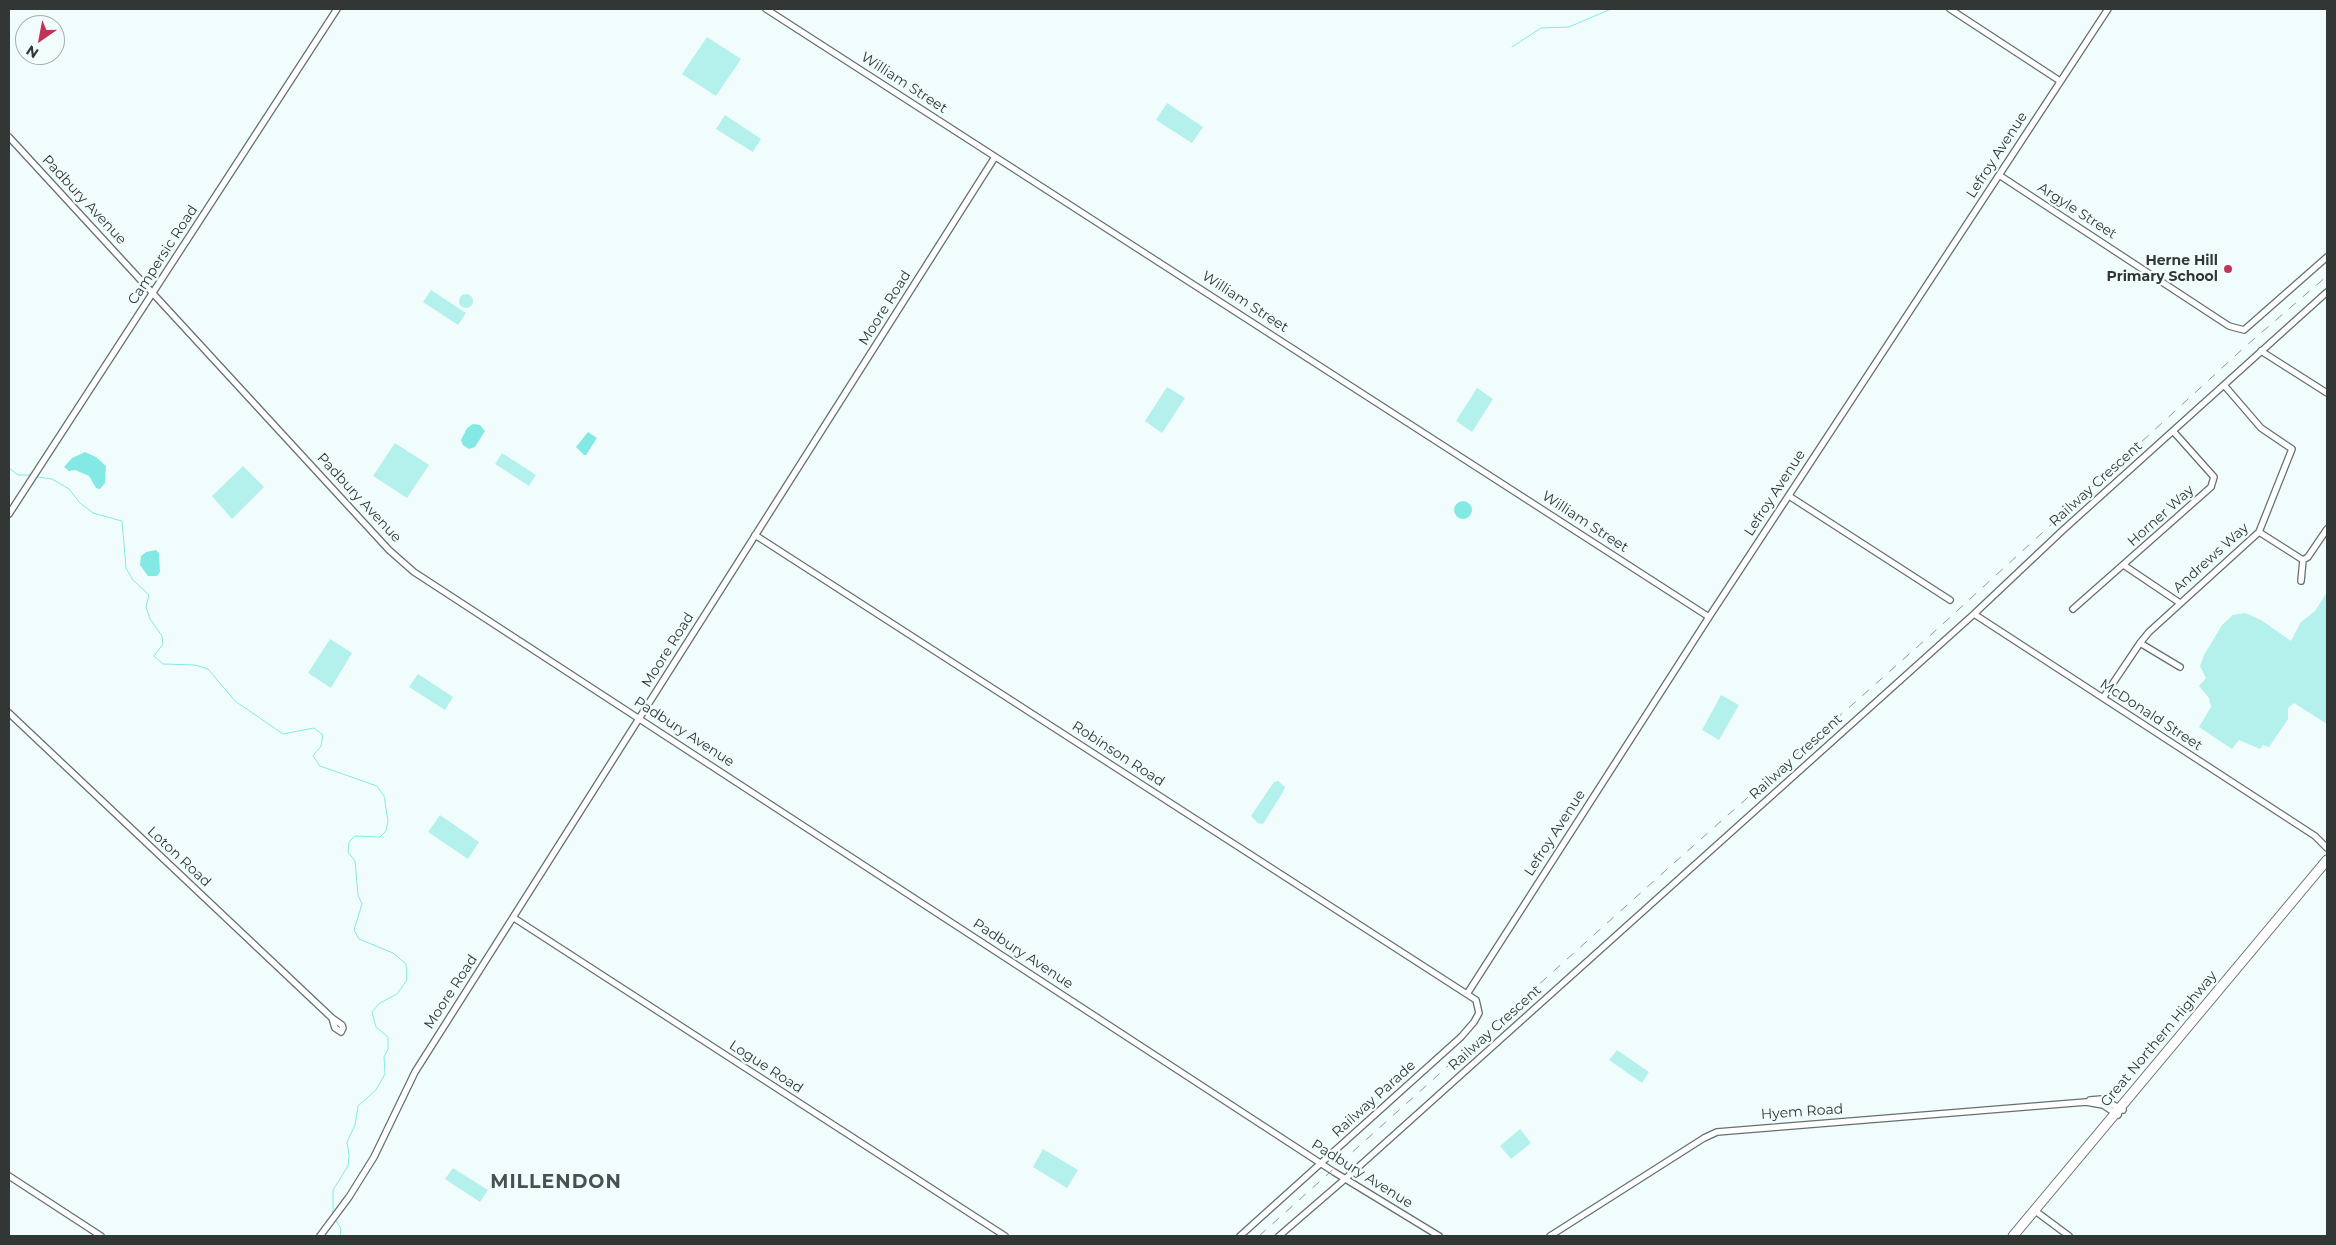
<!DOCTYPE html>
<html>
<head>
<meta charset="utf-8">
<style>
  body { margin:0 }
  #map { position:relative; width:2336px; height:1245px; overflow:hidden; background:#f1fdfc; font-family:Montserrat,sans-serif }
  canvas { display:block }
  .frame { position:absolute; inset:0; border:10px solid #323736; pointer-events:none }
  .north { position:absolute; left:15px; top:15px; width:50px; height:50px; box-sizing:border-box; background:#f1fdfc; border:1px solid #a5aead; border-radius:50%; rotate:213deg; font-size:14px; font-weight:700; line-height:20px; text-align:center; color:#323736 }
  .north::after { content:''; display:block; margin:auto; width:18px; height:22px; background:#c33357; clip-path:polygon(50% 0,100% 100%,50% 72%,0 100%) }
</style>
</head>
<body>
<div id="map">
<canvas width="2336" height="1245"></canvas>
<div class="frame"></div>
<div class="north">N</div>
</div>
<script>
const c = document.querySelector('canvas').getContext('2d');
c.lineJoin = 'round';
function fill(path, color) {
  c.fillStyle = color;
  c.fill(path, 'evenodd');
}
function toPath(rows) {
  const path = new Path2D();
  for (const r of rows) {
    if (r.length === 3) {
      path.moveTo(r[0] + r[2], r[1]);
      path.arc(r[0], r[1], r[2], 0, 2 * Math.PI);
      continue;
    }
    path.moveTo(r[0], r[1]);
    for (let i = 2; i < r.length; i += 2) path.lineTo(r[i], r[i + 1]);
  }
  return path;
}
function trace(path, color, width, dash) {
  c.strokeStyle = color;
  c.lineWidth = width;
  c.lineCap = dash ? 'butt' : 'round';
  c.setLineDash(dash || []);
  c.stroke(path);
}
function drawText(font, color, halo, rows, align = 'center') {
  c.font = font + ' Montserrat,sans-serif';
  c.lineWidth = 4.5;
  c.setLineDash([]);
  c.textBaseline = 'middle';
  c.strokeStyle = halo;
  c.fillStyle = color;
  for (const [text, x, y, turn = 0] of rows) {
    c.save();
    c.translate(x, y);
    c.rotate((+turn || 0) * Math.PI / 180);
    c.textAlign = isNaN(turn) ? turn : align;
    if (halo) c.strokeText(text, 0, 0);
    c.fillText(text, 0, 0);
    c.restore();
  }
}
const green = toPath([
  [707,37,741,59,716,96,682,74],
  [1167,103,1203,127,1192,143,1156,120],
  [725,115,761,139,753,152,716,129],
  [431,290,466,313,458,325,423,302],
  [466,301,7],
  [1167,387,1185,398,1162,433,1145,421],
  [1477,388,1493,399,1472,432,1456,421],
  [395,443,429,465,407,498,373,476],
  [502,453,536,475,529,486,495,464],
  [243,466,264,487,232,519,212,496],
  [2327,592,2327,724,2294,703,2288,708,2288,719,2269,747,2263,745,2260,749,2239,740,2232,749,2199,727,2211,707,2209,698,2199,686,2206,678,2200,666,2204,655,2222,625,2233,615,2245,613,2261,620,2291,641,2301,622,2315,611],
  [330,639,352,653,331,688,308,673],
  [418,674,453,697,445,710,409,687],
  [1721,695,1739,705,1719,740,1702,730],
  [1278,781,1285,787,1283,792,1263,824,1258,823,1251,816,1274,782],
  [440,815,479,842,468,859,428,832],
  [1617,1050,1649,1072,1642,1083,1609,1060],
  [1520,1129,1531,1143,1511,1159,1500,1146],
  [1043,1149,1078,1170,1067,1188,1033,1167],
  [453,1168,488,1190,480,1202,445,1179]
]);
const water = toPath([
  [473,424,480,425,485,431,475,447,469,449,463,445,461,440,467,428],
  [588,432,597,438,586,455,584,455,576,447],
  [85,452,96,457,106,466,105,483,100,489,96,488,89,476,75,470,69,471,64,467,72,458],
  [1463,510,9],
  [156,550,159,553,160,572,157,576,148,576,140,565,141,556,146,552]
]);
const stream = toPath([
  [1512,47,1541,28,1569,27,1611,9],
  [9,468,18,475,30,475],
  [37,477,52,479,69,489,80,503,93,513,122,521,126,568,133,580,149,595,146,607,150,619,162,636,163,644,154,656,163,664,195,665,208,669,235,701,283,734,314,728,323,735,321,746,313,756,320,766,377,786,384,796,388,821,386,831,380,837,355,836,349,842,348,852,355,861,358,895,362,904,354,930,359,939,393,953,406,964,407,980,397,994,380,1003,372,1012,376,1027,388,1037,388,1049,384,1057,385,1074,376,1090,358,1106,355,1125,347,1142,349,1155,348,1166,333,1190,333,1216],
  [335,1219,341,1229,340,1236]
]);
const minor = toPath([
  [766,9,1709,617],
  [1950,9,2060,81],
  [9,137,389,550,414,572,1334,1172,1439,1236],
  [1999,175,2229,326,2244,330,2327,257],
  [2261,351,2327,393],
  [1789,496,1950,600],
  [9,514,337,9],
  [2259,532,2303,560,2308,557,2327,529],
  [755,535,1476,1000,1479,1013,1474,1022,1461,1037,1240,1236],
  [2125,566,2180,603],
  [2301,581,2303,560],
  [2073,609,2211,487,2214,477,2173,431],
  [1974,614,2315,836,2327,848],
  [2140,643,2180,667],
  [2103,698,2140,643,2149,632,2259,532,2292,449,2261,428,2224,385],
  [9,713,332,1018,342,1025,343,1028,341,1032],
  [514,918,1005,1236],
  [1467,994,1709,617,2108,9],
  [332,1018,335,1028,341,1032],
  [2090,1100,2102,1099,2123,1110],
  [9,1176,101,1236],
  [2034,1210,2069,1236],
  [320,1236,349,1197,374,1157,415,1072,995,157],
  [1279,1236,1345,1179,1974,614,2063,530,2327,292],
  [1550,1236,1704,1138,1717,1132,2086,1102,2103,1105,2118,1115]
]);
const highway = toPath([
  [2013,1236,2327,860]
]);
const rail = toPath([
  [1259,1236,1665,871,1934,632,2247,345,2327,276]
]);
const markers = [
  [2228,269,5,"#c33357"]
];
const streetNames = [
  ["William Street",904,83,33],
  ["Lefroy Avenue",1997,155,-57],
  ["Padbury Avenue",84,200,47],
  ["Argyle Street",2077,211,33],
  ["Campersic Road",163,255,-57],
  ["William Street",1245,302,33],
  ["Moore Road",885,308,-58],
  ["Railway Crescent",2096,484,-42],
  ["Lefroy Avenue",1775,493,-57],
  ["Padbury Avenue",359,498,47],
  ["Horner Way",2161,516,-42],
  ["William Street",1585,522,33],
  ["Andrews Way",2211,558,-42],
  ["Moore Road",668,650,-58],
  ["McDonald Street",2151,715,33],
  ["Padbury Avenue",684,732,33],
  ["Robinson Road",1118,754,33],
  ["Railway Crescent",1796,757,-42],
  ["Lefroy Avenue",1555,833,-57],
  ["Loton Road",179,857,43],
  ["Padbury Avenue",1023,954,33],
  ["Moore Road",451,992,-57],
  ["Railway Crescent",1495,1028,-42],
  ["Great Northern Highway",2159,1039,-50],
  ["Logue Road",766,1067,33],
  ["Railway Parade",1374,1099,-42],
  ["Hyem Road",1802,1112,-4],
  ["Padbury Avenue",1362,1174,32]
];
const poiNames = [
  ["Herne Hill",2218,261],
  ["Primary School",2218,277]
];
const districtNames = [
  ["MILLENDON",556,1182]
];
fill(green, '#b4f0ec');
fill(water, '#84e9e4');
trace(stream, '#84e9e4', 1);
trace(minor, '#66706f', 8);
trace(highway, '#66706f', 11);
trace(minor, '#fff', 5.5);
trace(highway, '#fff', 9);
trace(rail, '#909897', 1, [9, 9]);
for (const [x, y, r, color] of markers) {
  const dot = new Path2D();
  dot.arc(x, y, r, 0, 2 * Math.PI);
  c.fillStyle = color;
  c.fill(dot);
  trace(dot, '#f1fdfc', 2);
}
drawText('14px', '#323736', '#f1fdfc', streetNames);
drawText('bold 14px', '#323736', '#f1fdfc', poiNames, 'right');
c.letterSpacing = '1px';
drawText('bold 19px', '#475150', '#f1fdfc', districtNames);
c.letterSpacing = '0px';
</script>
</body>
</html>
